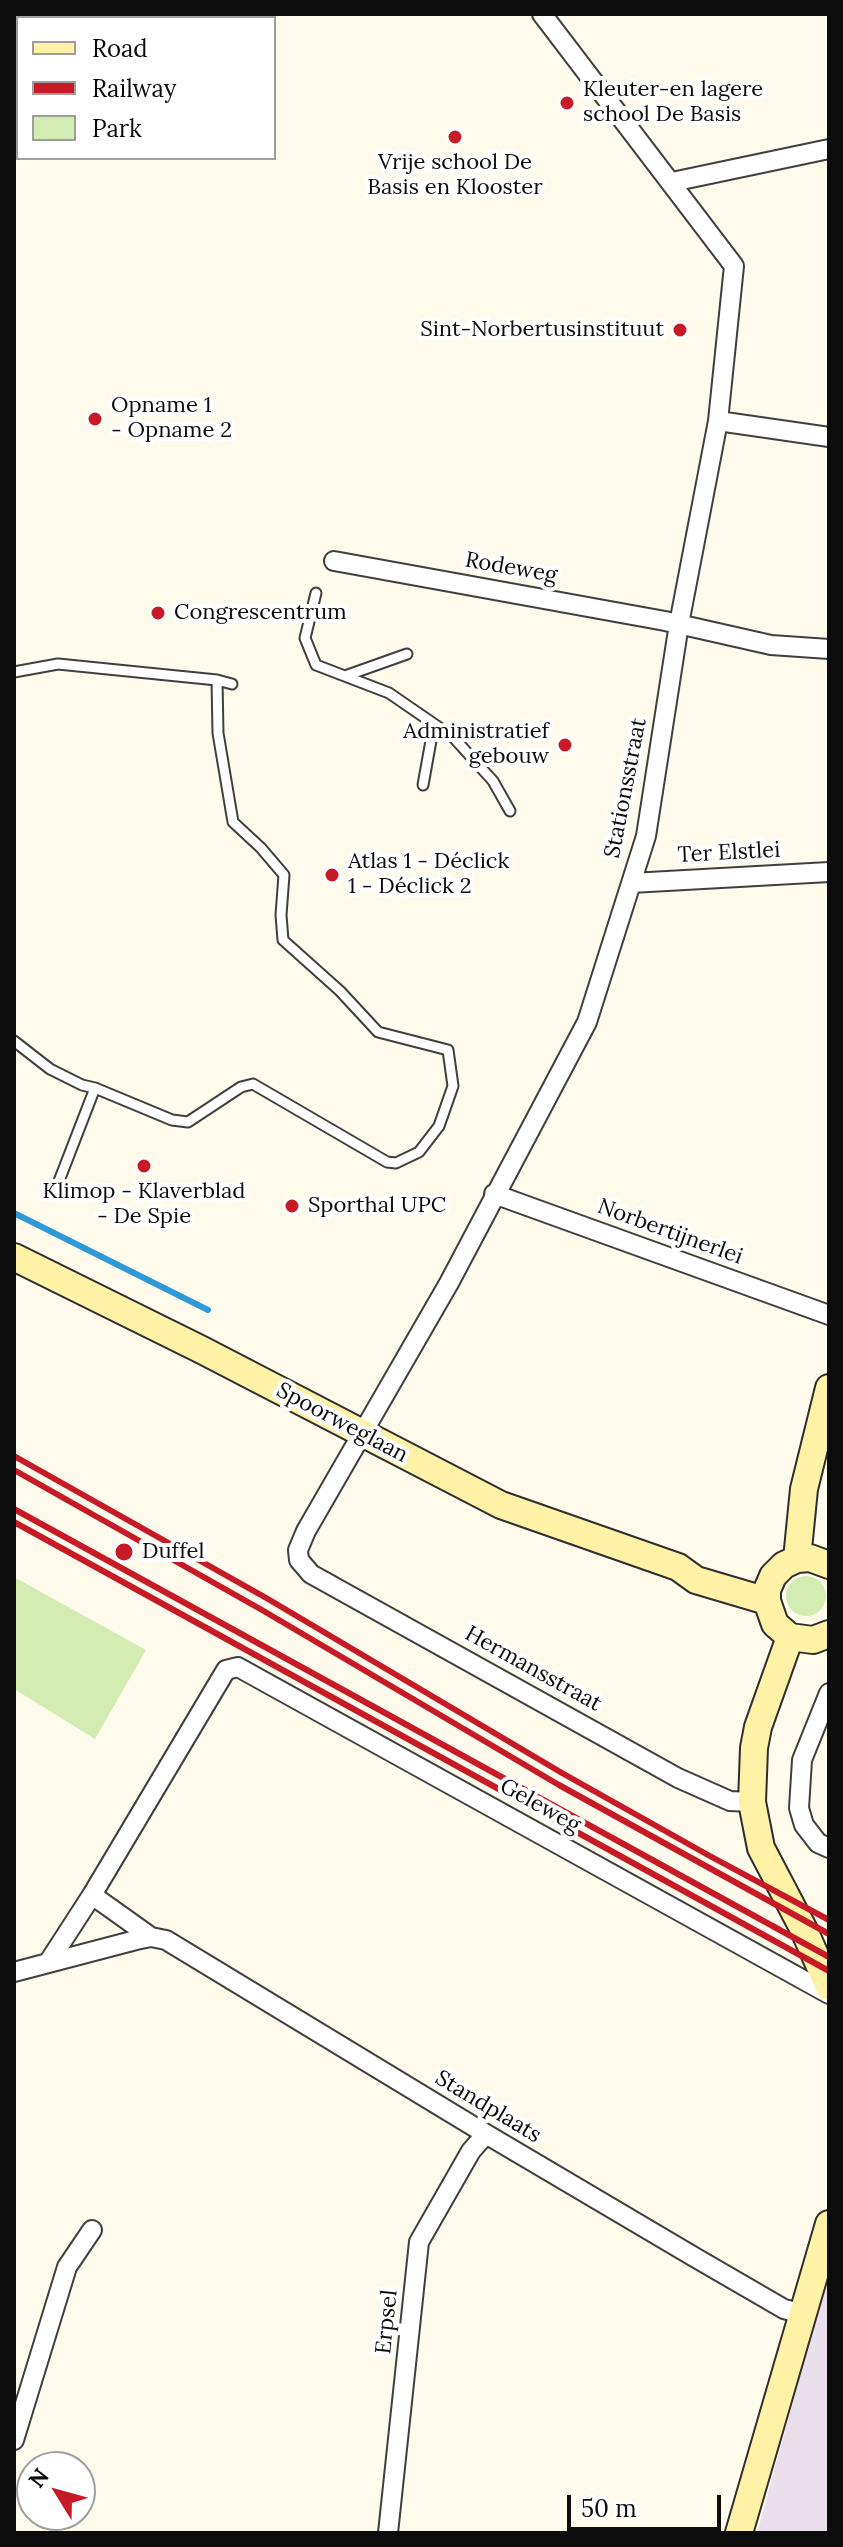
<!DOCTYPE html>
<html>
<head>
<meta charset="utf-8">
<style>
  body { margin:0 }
  #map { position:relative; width:843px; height:2547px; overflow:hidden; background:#fffbec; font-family:Lora,serif }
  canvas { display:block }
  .frame { position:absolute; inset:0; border:16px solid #0c0c0c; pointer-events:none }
  .legend { position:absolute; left:16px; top:16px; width:260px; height:144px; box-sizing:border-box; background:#fff; border:2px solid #9e9e9e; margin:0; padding:10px 14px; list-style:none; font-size:24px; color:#0c0c0c }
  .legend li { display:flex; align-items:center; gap:16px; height:40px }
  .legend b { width:40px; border:2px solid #9e9e9e }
  .north { position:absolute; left:16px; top:2451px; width:80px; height:80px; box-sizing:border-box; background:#fff; border:2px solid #9e9e9e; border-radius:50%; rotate:307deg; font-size:22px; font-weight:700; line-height:32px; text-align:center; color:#0c0c0c }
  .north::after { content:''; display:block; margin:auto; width:28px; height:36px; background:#c71a27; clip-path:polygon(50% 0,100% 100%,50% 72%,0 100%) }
  .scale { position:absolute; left:567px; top:2495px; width:154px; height:36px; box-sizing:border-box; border:4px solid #0c0c0c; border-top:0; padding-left:10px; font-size:24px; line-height:28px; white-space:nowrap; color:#0c0c0c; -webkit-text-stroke:6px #fff; paint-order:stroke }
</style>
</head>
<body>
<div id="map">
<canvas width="843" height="2547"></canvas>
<div class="frame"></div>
<ul class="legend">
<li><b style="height:10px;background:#fff2a7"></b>Road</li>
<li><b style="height:10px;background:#c71a27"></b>Railway</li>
<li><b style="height:22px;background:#d2ecb2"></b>Park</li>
</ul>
<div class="north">N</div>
<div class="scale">50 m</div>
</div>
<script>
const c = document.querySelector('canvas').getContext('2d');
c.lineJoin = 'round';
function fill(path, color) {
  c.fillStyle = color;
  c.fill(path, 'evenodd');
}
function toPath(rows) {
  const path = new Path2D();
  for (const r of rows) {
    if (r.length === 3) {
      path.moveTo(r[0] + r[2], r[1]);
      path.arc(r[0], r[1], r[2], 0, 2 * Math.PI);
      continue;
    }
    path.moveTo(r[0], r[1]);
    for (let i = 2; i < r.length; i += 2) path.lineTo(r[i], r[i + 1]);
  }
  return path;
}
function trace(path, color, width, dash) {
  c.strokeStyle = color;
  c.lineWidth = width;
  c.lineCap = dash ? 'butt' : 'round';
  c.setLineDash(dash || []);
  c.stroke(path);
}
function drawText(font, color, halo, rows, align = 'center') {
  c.font = font + ' Lora,serif';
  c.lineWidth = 8;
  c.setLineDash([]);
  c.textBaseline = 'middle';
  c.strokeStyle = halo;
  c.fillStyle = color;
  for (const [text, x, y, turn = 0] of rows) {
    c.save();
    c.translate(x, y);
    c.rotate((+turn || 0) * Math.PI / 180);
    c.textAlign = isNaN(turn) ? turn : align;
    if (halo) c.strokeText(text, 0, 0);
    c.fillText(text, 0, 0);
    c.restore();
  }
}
const industrial = toPath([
  [829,2273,829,2533,757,2533,812,2333]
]);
const green = toPath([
  [806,1596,20],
  [14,1577,146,1650,95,1739,14,1689]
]);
const stream = toPath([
  [14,1213,208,1310]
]);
const lane = toPath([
  [316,593,305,638,316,665,389,693,453,737,493,781,510,811],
  [14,672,58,664,217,680,232,684],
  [345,676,407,654],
  [423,785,434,724],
  [14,1041,50,1069,82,1085,95,1088,59,1181],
  [95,1088,172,1120,188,1122,241,1087,253,1084,387,1162,396,1163,419,1152,439,1126,453,1086,448,1050,378,1032,340,991,283,940,281,915,284,875,261,848,233,822,218,733,217,680]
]);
const street = toPath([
  [542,14,734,266,718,421,679,624,646,836,587,1022,449,1283,306,1531,298,1550,299,1560,311,1574,678,1778,730,1801,752,1802],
  [672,182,829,149],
  [718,421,829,437],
  [334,561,665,621,771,645,829,649],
  [631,883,829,872],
  [494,1194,829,1315],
  [829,1693,802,1760,799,1808,804,1825,818,1843,829,1848],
  [92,1895,151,1937],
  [48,1963,92,1895,226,1670,238,1667,829,1994],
  [14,1972,136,1940,151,1937,166,1940,486,2134,696,2258,784,2309,803,2314],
  [14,2440,67,2267,92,2230],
  [388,2533,419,2242,471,2151,486,2134]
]);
const secondary = toPath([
  [14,1257,202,1350,501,1505,678,1567,696,1580,767,1601],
  [797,1559,804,1489,829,1388],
  [829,1565,810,1558,797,1559,784,1565,773,1576,767,1590,767,1601,775,1624,790,1637,813,1640,829,1634],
  [790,1637,758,1727,754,1748,752,1802,761,1848,804,1930,829,1987],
  [739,2533,829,2224]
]);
const rail = toPath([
  [14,1456,268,1599,562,1773,708,1855,829,1920],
  [14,1470,262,1610,559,1785,829,1934],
  [14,1509,829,1957],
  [14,1522,829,1971]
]);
const markers = [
  [567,103,8,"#c71a27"],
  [455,137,8,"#c71a27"],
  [680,330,8,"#c71a27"],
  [95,419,8,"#c71a27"],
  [158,613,8,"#c71a27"],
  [565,745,8,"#c71a27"],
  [332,875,8,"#c71a27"],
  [144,1166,8,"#c71a27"],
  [292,1206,8,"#c71a27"],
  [124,1552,10,"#c71a27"]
];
const poiNames = [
  ["Kleuter-en lagere",583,90],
  ["school De Basis",583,115],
  ["Vrije school De",455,163,"center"],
  ["Basis en Klooster",455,188,"center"],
  ["Sint-Norbertusinstituut",664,330,"right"],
  ["Opname 1",111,406],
  ["- Opname 2",111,431],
  ["Congrescentrum",174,613],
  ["Administratief",549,732,"right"],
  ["gebouw",549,757,"right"],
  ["Atlas 1 - Déclick",348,862],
  ["1 - Déclick 2",348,887],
  ["Klimop - Klaverblad",144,1192,"center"],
  ["- De Spie",144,1217,"center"],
  ["Sporthal UPC",308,1206],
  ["Duffel",142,1552]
];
const streetNames = [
  ["Rodeweg",511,568,10],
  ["Stationsstraat",626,788,-79],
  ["Ter Elstlei",729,853,-3],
  ["Norbertijnerlei",670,1232,20],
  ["Spoorweglaan",342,1423,28],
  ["Hermansstraat",533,1669,29],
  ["Geleweg",540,1806,29],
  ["Standplaats",488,2107,31],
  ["Erpsel",387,2322,-84]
];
fill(industrial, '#eae0ec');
fill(green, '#d2ecb2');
trace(stream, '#2d99d8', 6);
trace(lane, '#3f3f3f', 13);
trace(street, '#3f3f3f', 22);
trace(secondary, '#2e2e2e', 30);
trace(lane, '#fff', 9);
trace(street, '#fff', 18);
trace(secondary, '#fff2a7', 26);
trace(rail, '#c71a27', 6);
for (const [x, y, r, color] of markers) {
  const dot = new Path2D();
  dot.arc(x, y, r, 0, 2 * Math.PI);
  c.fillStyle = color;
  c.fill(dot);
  trace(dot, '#fff', 3);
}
drawText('22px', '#0c0c0c', '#fff', poiNames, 'left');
drawText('22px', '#0c0c0c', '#fff', streetNames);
</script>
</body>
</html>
